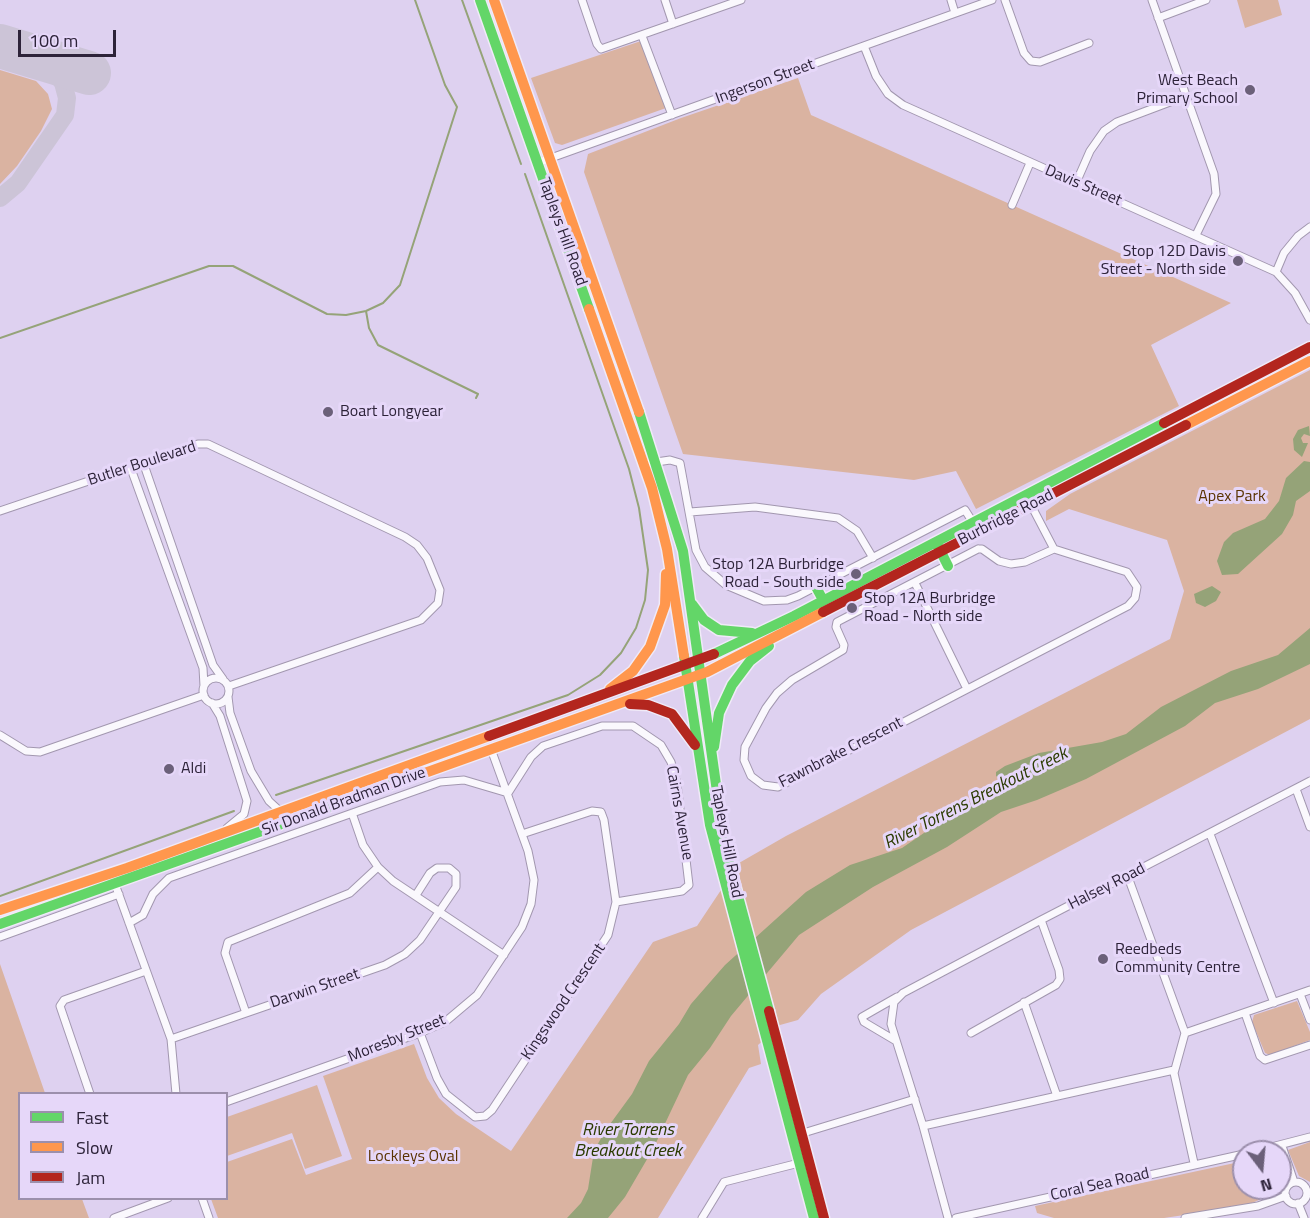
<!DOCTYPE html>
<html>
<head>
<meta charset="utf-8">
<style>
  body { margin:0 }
  #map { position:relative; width:1310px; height:1218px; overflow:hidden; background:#ded1f0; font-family:"Titillium Web",sans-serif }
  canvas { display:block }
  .legend { position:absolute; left:18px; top:1092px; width:210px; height:108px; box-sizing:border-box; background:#e6d7f9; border:2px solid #9c8fac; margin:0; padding:8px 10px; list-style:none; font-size:18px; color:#2d2339 }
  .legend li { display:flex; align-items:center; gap:12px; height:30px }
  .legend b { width:30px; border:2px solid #9c8fac }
  .north { position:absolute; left:1232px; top:1140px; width:60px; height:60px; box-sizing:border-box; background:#e6d7f9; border:2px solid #9c8fac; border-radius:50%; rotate:164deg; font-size:16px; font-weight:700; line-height:24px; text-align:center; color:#2d2339 }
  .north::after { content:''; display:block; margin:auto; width:21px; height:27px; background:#6b6079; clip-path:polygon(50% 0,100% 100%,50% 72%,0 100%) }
  .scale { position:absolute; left:18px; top:30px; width:98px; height:27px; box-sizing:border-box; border:3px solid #2d2339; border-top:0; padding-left:8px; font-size:18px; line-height:21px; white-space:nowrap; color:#2d2339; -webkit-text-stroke:4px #e6d7f9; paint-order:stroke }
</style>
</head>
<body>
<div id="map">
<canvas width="1310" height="1218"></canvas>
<ul class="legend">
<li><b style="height:8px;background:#63d668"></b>Fast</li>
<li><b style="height:8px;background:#ff974d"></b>Slow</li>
<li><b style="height:8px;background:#b3261e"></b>Jam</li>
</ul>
<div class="north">N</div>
<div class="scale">100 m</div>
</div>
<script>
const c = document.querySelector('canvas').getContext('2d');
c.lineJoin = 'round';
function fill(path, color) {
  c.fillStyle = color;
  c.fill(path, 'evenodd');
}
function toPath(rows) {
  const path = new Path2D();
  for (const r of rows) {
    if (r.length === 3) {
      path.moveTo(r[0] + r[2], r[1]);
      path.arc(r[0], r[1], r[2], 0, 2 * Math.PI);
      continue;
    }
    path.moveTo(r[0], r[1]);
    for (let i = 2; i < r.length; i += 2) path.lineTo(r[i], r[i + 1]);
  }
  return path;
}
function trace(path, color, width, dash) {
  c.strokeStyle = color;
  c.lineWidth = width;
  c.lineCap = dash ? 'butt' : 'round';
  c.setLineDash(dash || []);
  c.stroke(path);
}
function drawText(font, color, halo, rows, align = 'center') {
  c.font = font + ' "Titillium Web",sans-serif';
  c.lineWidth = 6;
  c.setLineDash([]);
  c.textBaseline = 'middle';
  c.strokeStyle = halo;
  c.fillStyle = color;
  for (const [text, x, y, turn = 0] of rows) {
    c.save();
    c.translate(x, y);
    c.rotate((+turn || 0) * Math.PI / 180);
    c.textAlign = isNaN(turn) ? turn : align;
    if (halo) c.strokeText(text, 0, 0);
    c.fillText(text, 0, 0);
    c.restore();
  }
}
const green = toPath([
  [1237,0,1278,0,1282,15,1245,28],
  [641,41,666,108,562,145,555,143,531,78],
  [0,70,36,81,48,94,52,109,41,131,17,166,0,184],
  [798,78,811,115,1231,303,1151,345,1179,406,976,509,956,471,914,480,683,454,584,172,588,154,681,118],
  [1310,370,1310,719,911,930,821,994,798,1020,780,1025,758,1045,761,1064,749,1068,658,1218,218,1218,211,1199,226,1198,227,1162,292,1139,306,1175,352,1159,323,1076,414,1044,427,1078,439,1098,456,1114,511,1151,653,942,697,926,739,863,786,836,1170,639,1184,591,1167,540,1069,509,1046,521,1046,511,1070,494],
  [0,964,45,1093,20,1094,20,1198,82,1199,89,1218,0,1218],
  [1297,1001,1310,1032,1310,1040,1270,1055,1265,1053,1252,1022,1254,1015],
  [317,1085,342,1156,305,1169,292,1133,227,1156,227,1117],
  [1310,1142,1310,1182,1299,1176,1288,1150],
  [1244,1161,1244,1188,1280,1188,1280,1163,1287,1182,1284,1189,1245,1206,1164,1218,1054,1218,1037,1213,1035,1206]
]);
const water = toPath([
  [1309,426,1310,436,1304,434,1301,438,1303,443,1308,443,1302,457,1294,450,1293,439,1298,430],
  [1304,461,1310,462,1310,491,1296,501,1293,515,1282,534,1238,574,1222,575,1217,561,1224,542,1233,533,1265,519,1279,501,1286,478],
  [1212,586,1221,592,1216,601,1205,607,1196,603,1194,594],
  [1310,628,1310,664,1258,689,1215,703,1185,726,1086,779,1037,800,1001,812,947,847,873,887,799,935,731,1016,710,1048,688,1075,653,1149,625,1197,608,1218,567,1218,581,1203,588,1189,594,1151,605,1131,632,1094,649,1061,679,1024,691,1004,725,965,806,892,850,865,902,848,959,809,1030,773,1030,767,1025,765,1001,779,996,776,996,772,1005,766,1039,753,1102,742,1126,734,1161,707,1231,671,1278,655]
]);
const stream = toPath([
  [462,0,521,164],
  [366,311,369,328,378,345,478,394,476,398],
  [0,338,209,266,233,266,327,314,346,315,366,311,383,303,400,285,457,107,445,85,415,0],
  [276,795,568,695,600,675,621,653,636,628,645,600,648,570,639,508,629,469,525,174],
  [0,896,234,811]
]);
const taxiway = toPath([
  [0,198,18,183,65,115,67,98,63,83,52,68,33,56]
]);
const runway = toPath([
  [0,46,89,73]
]);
const street = toPath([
  [582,0,597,44,601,49,741,0],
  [665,0,673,24],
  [951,0,955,13],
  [1005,0,1024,53,1031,61,1040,62,1089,43],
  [1152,0,1214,174,1216,194,1196,235],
  [1158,18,1206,0],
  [642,36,672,115],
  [864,46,876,76,888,94,903,105,1276,272,1295,293,1310,320],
  [537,163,992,0],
  [1076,183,1090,151,1104,131,1117,122,1186,96],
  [1012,205,1030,163],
  [1276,272,1284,253,1298,236,1310,227],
  [143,462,213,665,223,679],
  [643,464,670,460,680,463,696,550,705,567,726,585,764,601,787,600,798,596,965,510,972,521],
  [130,466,203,668,204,686],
  [1031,505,1054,549],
  [0,511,198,444,208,444,405,537,417,545,427,558,440,590,438,603,421,620,229,686],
  [690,512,755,507,838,518,857,531,873,558],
  [978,549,982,549,999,561,1011,564,1025,562,1054,549,1127,572,1137,587,1135,598,1128,606,778,787,763,785,751,776,744,760,745,747,766,708,777,693,792,680,843,650,844,645,836,627,837,622,978,549],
  [915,583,967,689],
  [216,691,13],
  [228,697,230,713,251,771,269,801,281,812],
  [212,703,220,716,247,801,244,814,227,828],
  [0,735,26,751,40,752,204,695],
  [1296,789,1310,827],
  [508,793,531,757,543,746,602,726,633,726,661,745,671,762,677,784,689,885,682,891,616,902],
  [352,813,363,845,378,867,393,881,504,955],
  [1210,834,1274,1003],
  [1128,877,1185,1033,1174,1073,1194,1163],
  [115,884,171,1039,176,1094],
  [129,923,143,915,153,894,169,878,440,782,464,780,508,793],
  [0,937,119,894],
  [1300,994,1310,1020],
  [1024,1002,1057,1096],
  [246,1013,225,953,228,942,350,893,378,867],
  [1245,1013,1260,1056,1265,1060,1310,1045],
  [420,1033,437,1078,446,1094,475,1117,485,1116,492,1110,608,935,616,902,604,820,601,812,592,811,522,834],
  [971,1033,1056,985,1060,979,1059,970,1041,920],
  [1185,1033,1310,990],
  [171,1039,385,965,405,954,420,940,456,887,456,874,449,868,437,868,430,873,416,895],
  [896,1041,864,1022,862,1017,897,997],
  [90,1094,60,1006,64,1000,146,971],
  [226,1102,420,1033,445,1022,477,995,522,927,531,904,534,880,528,851,491,749],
  [923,1126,1174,1070],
  [800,1134,915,1099],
  [1282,1146,1294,1182],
  [1252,1152,1310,1137],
  [1296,1193,11],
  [202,1198,209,1218],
  [1298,1203,1304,1218],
  [114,1218,168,1198],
  [702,1218,724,1182,799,1163],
  [948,1218,923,1126,891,1024,894,1002,903,993,1041,920,1310,781],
  [956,1218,1244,1154],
  [1185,1218,1258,1206,1286,1196]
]);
const fast = toPath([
  [480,0,589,309],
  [639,412,683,551,725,848,769,1011],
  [938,546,948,566],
  [816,587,823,600],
  [692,604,704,620,719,630,752,633],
  [714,654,794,616,1164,423],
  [684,656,710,825,814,1218],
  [714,747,719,713,732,685,750,661,769,646],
  [0,924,394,784]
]);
const slow = toPath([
  [494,0,639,412],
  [589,309,652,488,667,549,684,656],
  [1186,425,1310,361],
  [610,689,633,671,650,647,665,605,666,574],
  [394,784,707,672,823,612],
  [0,910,127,868,489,736]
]);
const jam = toPath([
  [1164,423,1310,347],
  [823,612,1186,425],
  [630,704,648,705,672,714,695,745],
  [489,736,714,654],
  [769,1011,824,1218]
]);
const markers = [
  [1250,90,6,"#6b6079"],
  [1238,261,6,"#6b6079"],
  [328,412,6,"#6b6079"],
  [856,574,6,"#6b6079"],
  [852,608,6,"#6b6079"],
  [169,769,6,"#6b6079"],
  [1103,959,6,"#6b6079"]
];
const poiNames = [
  ["West Beach",1238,81,"right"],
  ["Primary School",1238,99,"right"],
  ["Stop 12D Davis",1226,252,"right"],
  ["Street - North side",1226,270,"right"],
  ["Boart Longyear",340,412],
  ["Stop 12A Burbridge",844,565,"right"],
  ["Road - South side",844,583,"right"],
  ["Stop 12A Burbridge",864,599],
  ["Road - North side",864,617],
  ["Aldi",181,769],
  ["Reedbeds",1115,950],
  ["Community Centre",1115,968]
];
const streetNames = [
  ["Ingerson Street",765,82,-20],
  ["Davis Street",1083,186,23],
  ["Tapleys Hill Road",562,232,70],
  ["Butler Boulevard",142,464,-18],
  ["Burbridge Road",1006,518,-27],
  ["Fawnbrake Crescent",841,753,-27],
  ["Sir Donald Bradman Drive",344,802,-20],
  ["Cairns Avenue",679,813,80],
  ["Tapleys Hill Road",726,842,79],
  ["Halsey Road",1107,887,-27],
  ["Darwin Street",315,989,-19],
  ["Kingswood Crescent",564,1002,-56],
  ["Moresby Street",397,1039,-22],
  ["Coral Sea Road",1100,1185,-13]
];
const parkNames = [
  ["Apex Park",1232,497],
  ["Lockleys Oval",413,1157]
];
const waterNames = [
  ["River Torrens Breakout Creek",976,799,-27],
  ["River Torrens",628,1131],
  ["Breakout Creek",628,1152]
];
fill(green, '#dab3a1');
fill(water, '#95a378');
trace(stream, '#95a378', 2);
trace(taxiway, '#ccc4d7', 18);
trace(runway, '#ccc4d7', 44);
trace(street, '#a297af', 9);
trace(fast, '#f0eaf8', 13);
trace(slow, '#f0eaf8', 13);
trace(jam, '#f0eaf8', 13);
trace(street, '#faf8fd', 7);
trace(fast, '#63d668', 10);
trace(slow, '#ff974d', 10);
trace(jam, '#b3261e', 10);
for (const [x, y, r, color] of markers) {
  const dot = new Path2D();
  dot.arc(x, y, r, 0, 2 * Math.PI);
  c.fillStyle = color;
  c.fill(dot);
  trace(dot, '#e6d7f9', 2);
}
drawText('16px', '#2d2339', '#e6d7f9', poiNames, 'left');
drawText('16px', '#2d2339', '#e6d7f9', streetNames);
drawText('16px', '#5a3301', '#e6d7f9', parkNames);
drawText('italic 18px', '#2b3b01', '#e6d7f9', waterNames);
</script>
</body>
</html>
